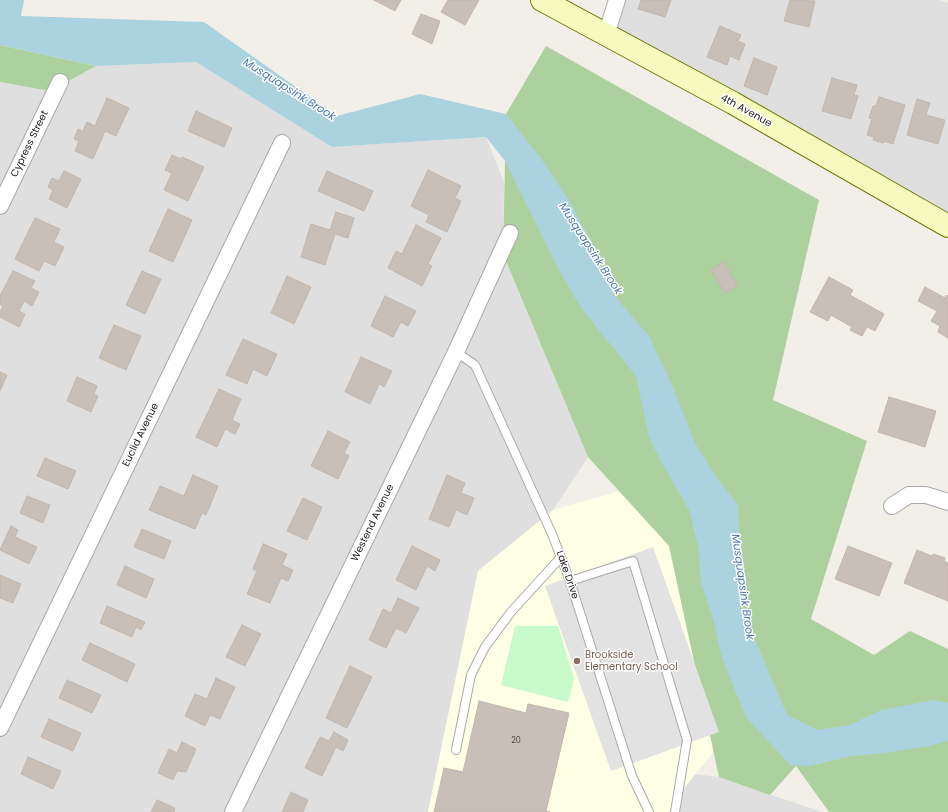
<!DOCTYPE html>
<html>
<head>
<meta charset="utf-8">
<style>
  body { margin:0 }
  canvas { display:block; background:#f2efe9 }
</style>
</head>
<body>
<canvas width="948" height="812"></canvas>
<script>
const c = document.querySelector('canvas').getContext('2d');
c.lineJoin = 'round';
function fill(path, color) {
  c.fillStyle = color;
  c.fill(path, 'evenodd');
}
function toPath(rows) {
  const path = new Path2D();
  for (const r of rows) {
    path.moveTo(r[0], r[1]);
    for (let i = 2; i < r.length; i += 2) path.lineTo(r[i], r[i + 1]);
  }
  return path;
}
function trace(path, color, width, dash) {
  c.strokeStyle = color;
  c.lineWidth = width;
  c.lineCap = dash ? 'butt' : 'round';
  c.setLineDash(dash || []);
  c.stroke(path);
}
function drawText(font, color, halo, rows, align = 'center') {
  c.font = font + ' Poppins,sans-serif';
  c.lineWidth = 3;
  c.setLineDash([]);
  c.textBaseline = 'middle';
  c.strokeStyle = halo;
  c.fillStyle = color;
  for (const [text, x, y, turn = 0] of rows) {
    c.save();
    c.translate(x, y);
    c.rotate((+turn || 0) * Math.PI / 180);
    c.textAlign = isNaN(turn) ? turn : align;
    if (halo) c.strokeText(text, 0, 0);
    c.fillText(text, 0, 0);
    c.restore();
  }
}
const residential = toPath([
  [617,0,939,0,948,3,948,226,606,35],
  [196,62,332,147,486,137,504,182,503,254,588,457,553,510,478,571,428,812,0,812,0,82,16,85,96,66],
  [676,772,719,777,822,812,667,812]
]);
const education = toPath([
  [619,491,669,545,714,751,677,797,675,812,428,812,478,571,553,510]
]);
const forest = toPath([
  [0,45,96,66,50,91,0,82],
  [546,46,819,200,773,400,867,441,811,619,874,655,910,631,948,649,948,812,829,812,796,766,770,795,719,777,669,546,588,457,503,254,506,114]
]);
const park = toPath([
  [515,626,558,626,574,679,568,702,501,685]
]);
const parking = toPath([
  [653,547,719,732,611,771,545,586]
]);
const water = toPath([
  [0,0,24,0,21,16,204,22,337,116,420,94,506,114,540,157,572,205,595,251,613,294,649,336,673,387,695,443,718,480,738,504,740,546,740,610,756,642,787,715,818,730,850,725,881,710,934,700,948,703,948,741,929,746,884,753,852,756,809,766,790,765,746,717,722,658,713,619,701,582,698,547,689,510,659,458,649,437,636,376,581,308,559,270,505,161,486,137,332,147,196,62,96,66,0,45]
]);
const building = toPath([
  [374,0,401,0,395,11,374,0],
  [448,0,479,0,465,25,441,12,448,0],
  [641,0,671,0,665,17,638,9,641,0],
  [790,0,815,1,809,27,784,21,790,0],
  [421,14,440,21,432,44,412,34,421,14],
  [720,26,741,35,738,41,745,44,739,60,730,56,727,65,707,57,720,26],
  [754,58,777,67,767,95,744,86,754,58],
  [832,78,857,85,854,95,858,96,851,119,822,111,832,78],
  [879,97,905,105,893,144,884,141,883,143,873,140,874,137,867,135,872,119,869,118,873,106,876,106,879,97],
  [107,98,129,108,116,136,105,131,93,159,75,151,79,141,74,139,78,129,83,131,87,122,95,126,107,98],
  [917,99,930,103,926,115,945,120,938,144,907,135,917,99],
  [196,111,232,128,224,147,188,131,196,111],
  [172,155,181,159,182,157,204,167,188,201,164,190,172,173,165,170,172,155],
  [428,170,461,186,455,198,461,201,447,232,426,222,429,215,411,206,428,170],
  [64,171,81,179,67,208,49,199,53,190,48,187,52,178,59,181,64,171],
  [327,171,373,191,364,211,318,191,327,171],
  [168,209,192,220,173,262,149,251,168,209],
  [336,212,354,218,348,238,335,234,325,265,301,257,311,224,330,230,336,212],
  [35,218,60,229,54,242,64,247,55,266,44,261,39,271,15,259,35,218],
  [416,225,441,238,428,264,432,266,422,286,388,268,396,251,402,254,416,225],
  [723,262,738,286,725,293,711,270,723,262],
  [13,271,35,281,31,288,39,292,32,306,24,301,19,311,25,314,19,327,0,317,0,312,3,306,0,304,0,296,13,271],
  [142,271,161,279,145,314,126,305,142,271],
  [287,276,311,287,294,324,271,313,287,276],
  [829,277,853,290,850,295,884,314,875,331,867,327,862,336,850,330,852,327,831,315,828,321,810,312,829,277],
  [925,287,945,298,946,295,948,296,948,338,938,332,940,326,931,321,937,311,918,301,925,287],
  [385,296,416,311,408,326,401,322,393,337,371,326,385,296],
  [114,325,141,336,126,370,99,358,114,325],
  [243,339,277,354,267,376,253,369,247,384,226,375,243,339],
  [361,357,392,371,384,387,379,384,370,404,345,392,361,357],
  [0,372,7,375,0,391,0,372],
  [77,377,97,386,94,394,98,396,91,412,67,401,77,377],
  [219,389,241,399,232,420,240,424,235,434,225,429,217,447,196,437,219,389],
  [889,397,936,411,925,447,878,432,889,397],
  [328,431,350,442,344,453,349,456,338,479,311,466,328,431],
  [45,458,76,471,68,489,37,476,45,458],
  [193,475,218,486,206,515,202,513,195,529,149,510,160,486,184,496,193,475],
  [447,475,465,483,461,493,474,498,467,515,456,510,449,527,429,519,447,475],
  [27,496,50,505,43,523,20,513,27,496],
  [303,498,322,507,307,540,287,531,303,498],
  [11,526,18,530,15,537,37,547,29,564,0,550,11,526],
  [142,529,171,541,164,559,134,547,142,529],
  [263,544,287,554,282,565,293,570,288,581,281,578,270,603,247,594,257,571,253,569,263,544],
  [412,546,440,560,435,571,427,566,416,590,396,580,412,546],
  [848,546,892,563,879,596,835,579,848,546],
  [917,550,932,556,933,554,945,558,944,561,948,563,948,601,904,583,917,550],
  [125,566,154,579,146,598,117,585,125,566],
  [0,575,21,584,13,603,0,598,0,575],
  [398,598,419,608,406,633,396,628,386,648,369,640,383,609,391,613,398,598],
  [107,606,145,622,141,630,136,627,132,637,100,623,107,606],
  [242,625,261,634,245,666,226,657,242,625],
  [90,643,135,664,127,682,82,660,90,643],
  [350,666,372,677,347,728,326,718,350,666],
  [216,678,235,687,220,719,210,715,205,726,185,716,195,694,207,699,216,678],
  [67,680,101,695,92,713,59,698,67,680],
  [479,701,526,713,528,704,569,713,546,811,550,812,434,812,444,768,463,772,479,701],
  [49,719,81,733,73,751,41,737,49,719],
  [334,732,348,740,343,751,336,747,322,776,305,768,320,737,329,741,334,732],
  [182,742,196,749,186,772,177,771,173,780,158,773,169,749,177,753,182,742],
  [28,757,61,771,53,789,21,774,28,757],
  [291,792,308,800,303,812,282,812,291,792],
  [157,800,175,808,174,812,151,812,157,800]
]);
const service = toPath([
  [456,352,475,365,552,534,570,581,632,776,649,812],
  [570,581,633,561,687,740,675,812],
  [456,750,471,675,485,647,511,612,561,557]
]);
const minor = toPath([
  [606,35,617,0],
  [0,206,60,82],
  [892,506,909,495,926,495,948,502],
  [0,728,282,143],
  [233,812,456,352,510,233]
]);
const secondary = toPath([
  [542,0,733,103,948,226]
]);
const markers = [
  [577,661,4,"#8d6e63"]
];
const numberNames = [
  ["20",516,741]
];
const streetNames = [
  ["4th Avenue",746,111,29],
  ["Cypress Street",30,144,-64],
  ["Euclid Avenue",141,435,-64],
  ["Westend Avenue",373,523,-64],
  ["Lake Drive",567,575,71]
];
const educationNames = [
  ["Brookside",585,655],
  ["Elementary School",585,667]
];
const waterNames = [
  ["Musquapsink Brook",289,90,32],
  ["Musquapsink Brook",590,249,57],
  ["Musquapsink Brook",742,587,82]
];
fill(residential, '#e0dfdf');
fill(education, '#ffffe5');
fill(forest, '#add19e');
fill(park, '#c8facc');
fill(parking, '#e2e2e2');
fill(water, '#aad3df');
fill(building, '#c7bfb8');
trace(building, '#c4b6ab', 1);
trace(service, '#a9a9a9', 10);
trace(minor, '#a9a9a9', 18);
trace(secondary, '#707d05', 24);
trace(service, '#fff', 8);
trace(minor, '#fff', 16);
trace(secondary, '#f7fabf', 22);
for (const [x, y, r, color] of markers) {
  const dot = new Path2D();
  dot.arc(x, y, r, 0, 2 * Math.PI);
  c.fillStyle = color;
  c.fill(dot);
  trace(dot, '#fff', 1.5);
}
drawText('8px', '#4b4948', null, numberNames);
drawText('10px', '#222', '#fff', streetNames);
drawText('10px', '#785e54', '#fff', educationNames, 'left');
drawText('italic 11px', '#4a7aab', '#fff', waterNames);
</script>
</body>
</html>
